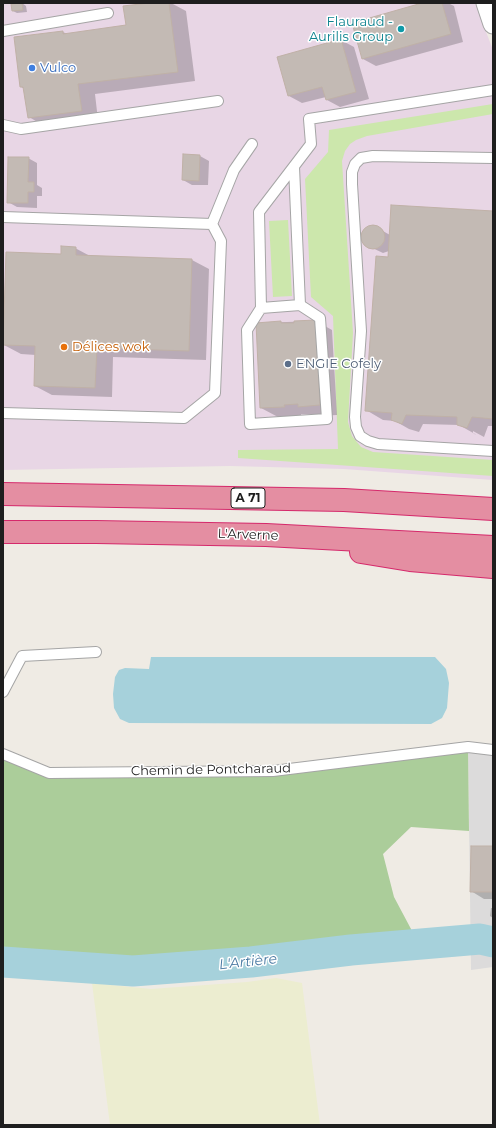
<!DOCTYPE html>
<html>
<head>
<meta charset="utf-8">
<style>
  body { margin:0 }
  #map { position:relative; width:496px; height:1128px; overflow:hidden; background:#efebe4; font-family:Montserrat,sans-serif }
  canvas { display:block }
  .frame { position:absolute; inset:0; border:4px solid #1e1e1e; pointer-events:none }
</style>
</head>
<body>
<div id="map">
<canvas width="496" height="1128"></canvas>
<div class="frame"></div>
</div>
<script>
const c = document.querySelector('canvas').getContext('2d');
c.lineJoin = 'round';
function fill(path, color) {
  c.fillStyle = color;
  c.fill(path, 'evenodd');
}
function toPath(rows) {
  const path = new Path2D();
  for (const r of rows) {
    if (r.length === 3) {
      path.moveTo(r[0] + r[2], r[1]);
      path.arc(r[0], r[1], r[2], 0, 2 * Math.PI);
      continue;
    }
    path.moveTo(r[0], r[1]);
    for (let i = 2; i < r.length; i += 2) path.lineTo(r[i], r[i + 1]);
  }
  return path;
}
function trace(path, color, width, dash) {
  c.strokeStyle = color;
  c.lineWidth = width;
  c.lineCap = dash ? 'butt' : 'round';
  c.setLineDash(dash || []);
  c.stroke(path);
}
function drawText(font, color, halo, rows, align = 'center') {
  c.font = font + ' Montserrat,sans-serif';
  c.lineWidth = 3;
  c.setLineDash([]);
  c.textBaseline = 'middle';
  c.strokeStyle = halo;
  c.fillStyle = color;
  for (const [text, x, y, turn = 0] of rows) {
    c.save();
    c.translate(x, y);
    c.rotate((+turn || 0) * Math.PI / 180);
    c.textAlign = isNaN(turn) ? turn : align;
    if (halo) c.strokeText(text, 0, 0);
    c.fillText(text, 0, 0);
    c.restore();
  }
}
const residential = toPath([
  [493,746,493,967,471,970,468,747]
]);
const industrial = toPath([
  [3,3,475,3,493,50,493,480,344,469,230,466,3,470]
]);
const farmland = toPath([
  [276,978,302,983,320,1125,110,1125,92,983,151,989,247,982]
]);
const grass = toPath([
  [493,104,493,114,367,136,356,140,350,144,345,151,342,161,353,333,348,422,352,436,361,447,373,452,493,460,493,476,238,458,238,450,338,449,333,316,311,297,305,179,328,152,329,130],
  [288,220,292,296,273,297,269,221]
]);
const forest = toPath([
  [468,747,469,831,411,827,383,854,394,897,419,944,351,950,251,962,133,971,3,962,3,754,49,773,273,771]
]);
const water = toPath([
  [151,657,435,657,446,669,449,683,447,708,442,718,431,724,129,723,120,719,114,708,113,694,115,677,119,670,125,668,149,669]
]);
const shadow = toPath([
  [22,3,26,6,27,12,17,13,13,11,12,5],
  [157,3,171,3,186,11,195,81,95,94,98,120,46,127,29,117,25,89,21,87,63,32,67,34,127,26],
  [426,3,448,3,454,6,463,42,376,66,363,59,353,24],
  [341,40,354,47,369,99,340,107,327,100,326,97,302,103,289,96,278,57],
  [200,156,209,161,208,185,192,185,183,180],
  [28,158,37,163,37,185,42,188,42,196,37,196,37,208,17,207,8,202],
  [493,212,493,426,488,426,484,437,473,431,473,433,476,435,475,434,459,425,423,424,419,432,409,429,395,421,383,420,366,410,389,251,383,253,366,245,363,237,365,230,370,226,374,226,390,235],
  [75,248,90,256,192,260,209,269,206,360,113,357,112,397,52,395,35,386,36,355,21,354,4,345,62,255],
  [316,321,332,330,337,415,316,416,313,414,301,414,301,416,278,417,261,408,257,323],
  [493,847,493,899,484,899,471,891],
  [491,908,493,908,493,918,490,916]
]);
const river = toPath([
  [3,962,133,971,251,962,351,950,480,939,493,942]
]);
const building = toPath([
  [22,3,23,10,12,11,11,4,22,3],
  [149,3,169,3,178,72,78,84,82,111,28,118,23,87,20,87,14,37,63,31,63,34,126,25,123,6,149,3],
  [422,3,442,3,451,34,362,59,352,23,422,3],
  [341,39,356,92,326,100,322,87,288,96,277,57,341,39],
  [183,154,200,155,199,181,182,180,183,154],
  [8,157,29,157,28,182,34,182,34,192,28,192,28,203,7,203,8,157],
  [391,205,493,211,493,419,472,417,467,428,457,425,457,417,406,415,402,424,391,420,392,413,365,411,376,256,388,257,391,205],
  [373,237,12],
  [61,246,76,247,76,255,192,259,189,351,97,348,95,388,34,386,35,346,3,345,6,252,61,254,61,246],
  [316,320,320,405,298,407,298,404,284,405,285,407,260,408,256,323,281,321,281,323,294,323,294,321,316,320],
  [471,846,493,846,493,892,470,892,471,846]
]);
const service = toPath([
  [3,31,108,13],
  [3,125,21,129,218,101],
  [493,158,373,156,361,158,355,164,352,172,352,184,361,331,355,417,356,427,360,436,368,441,378,444,493,451],
  [294,167,300,305,261,308,259,212,311,144,309,119,493,90],
  [3,217,212,224,234,170,252,144],
  [261,308,247,330,250,424,327,419,320,318,300,305],
  [3,413,184,418,215,393,221,241,212,224],
  [3,692,22,656,96,652],
  [3,754,49,773,273,771,468,747,493,750]
]);
const minor = toPath([
  [486,3,493,24]
]);
const motorway = toPath([
  [3,494,344,500,493,509],
  [3,532,96,532,266,535,493,547],
  [361,552,410,560,493,567]
]);
const markers = [
  [401,29,4,"#0f9aa8"],
  [32,68,4,"#3f7fe0"],
  [64,347,4,"#e8710a"],
  [288,364,4,"#5c6f8a"]
];
const shields = [
  [248,498,34]
];
const shieldNames = [
  ["A 71",248,498]
];
const cultureNames = [
  ["Flauraud -",393,22],
  ["Aurilis Group",393,37]
];
const shopNames = [
  ["Vulco",40,68]
];
const foodNames = [
  ["Délices wok",72,347]
];
const serviceNames = [
  ["ENGIE Cofely",296,364]
];
const streetNames = [
  ["L'Arverne",248,535,2],
  ["Chemin de Pontcharaud",211,770,-1]
];
const waterNames = [
  ["L'Artière",248,962,-6]
];
fill(residential, '#dcdbdb');
fill(industrial, '#e8d6e5');
fill(farmland, '#ecedd0');
fill(grass, '#cce7ac');
fill(forest, '#abcd9a');
fill(water, '#a6d1db');
fill(shadow, '#0003');
trace(river, '#a6d1db', 31);
fill(building, '#c3bab4');
trace(building, '#c0b1a7', 1);
trace(service, '#a5a5a5', 12);
trace(minor, '#a5a5a5', 21);
trace(motorway, '#d5296b', 24);
trace(service, '#fff', 10);
trace(minor, '#fff', 19);
trace(motorway, '#e48ea2', 22);
for (const [x, y, r, color] of markers) {
  const dot = new Path2D();
  dot.arc(x, y, r, 0, 2 * Math.PI);
  c.fillStyle = color;
  c.fill(dot);
  trace(dot, '#fff', 1.5);
}
for (const [x, y, w] of shields) {
  const box = new Path2D();
  box.roundRect(x - w / 2, y - 10, w, 20, 3);
  c.fillStyle = '#fff';
  c.fill(box);
  trace(box, '#1e1e1e', 1);
}
drawText('bold 12px', '#1e1e1e', null, shieldNames);
drawText('13px', '#0d838f', '#fff', cultureNames, 'right');
drawText('13px', '#366cbe', '#fff', shopNames, 'left');
drawText('13px', '#c56008', '#fff', foodNames, 'left');
drawText('13px', '#4e5e75', '#fff', serviceNames, 'left');
drawText('13px', '#1e1e1e', '#fff', streetNames);
drawText('italic 14px', '#4a7aa3', '#fff', waterNames);
</script>
</body>
</html>
